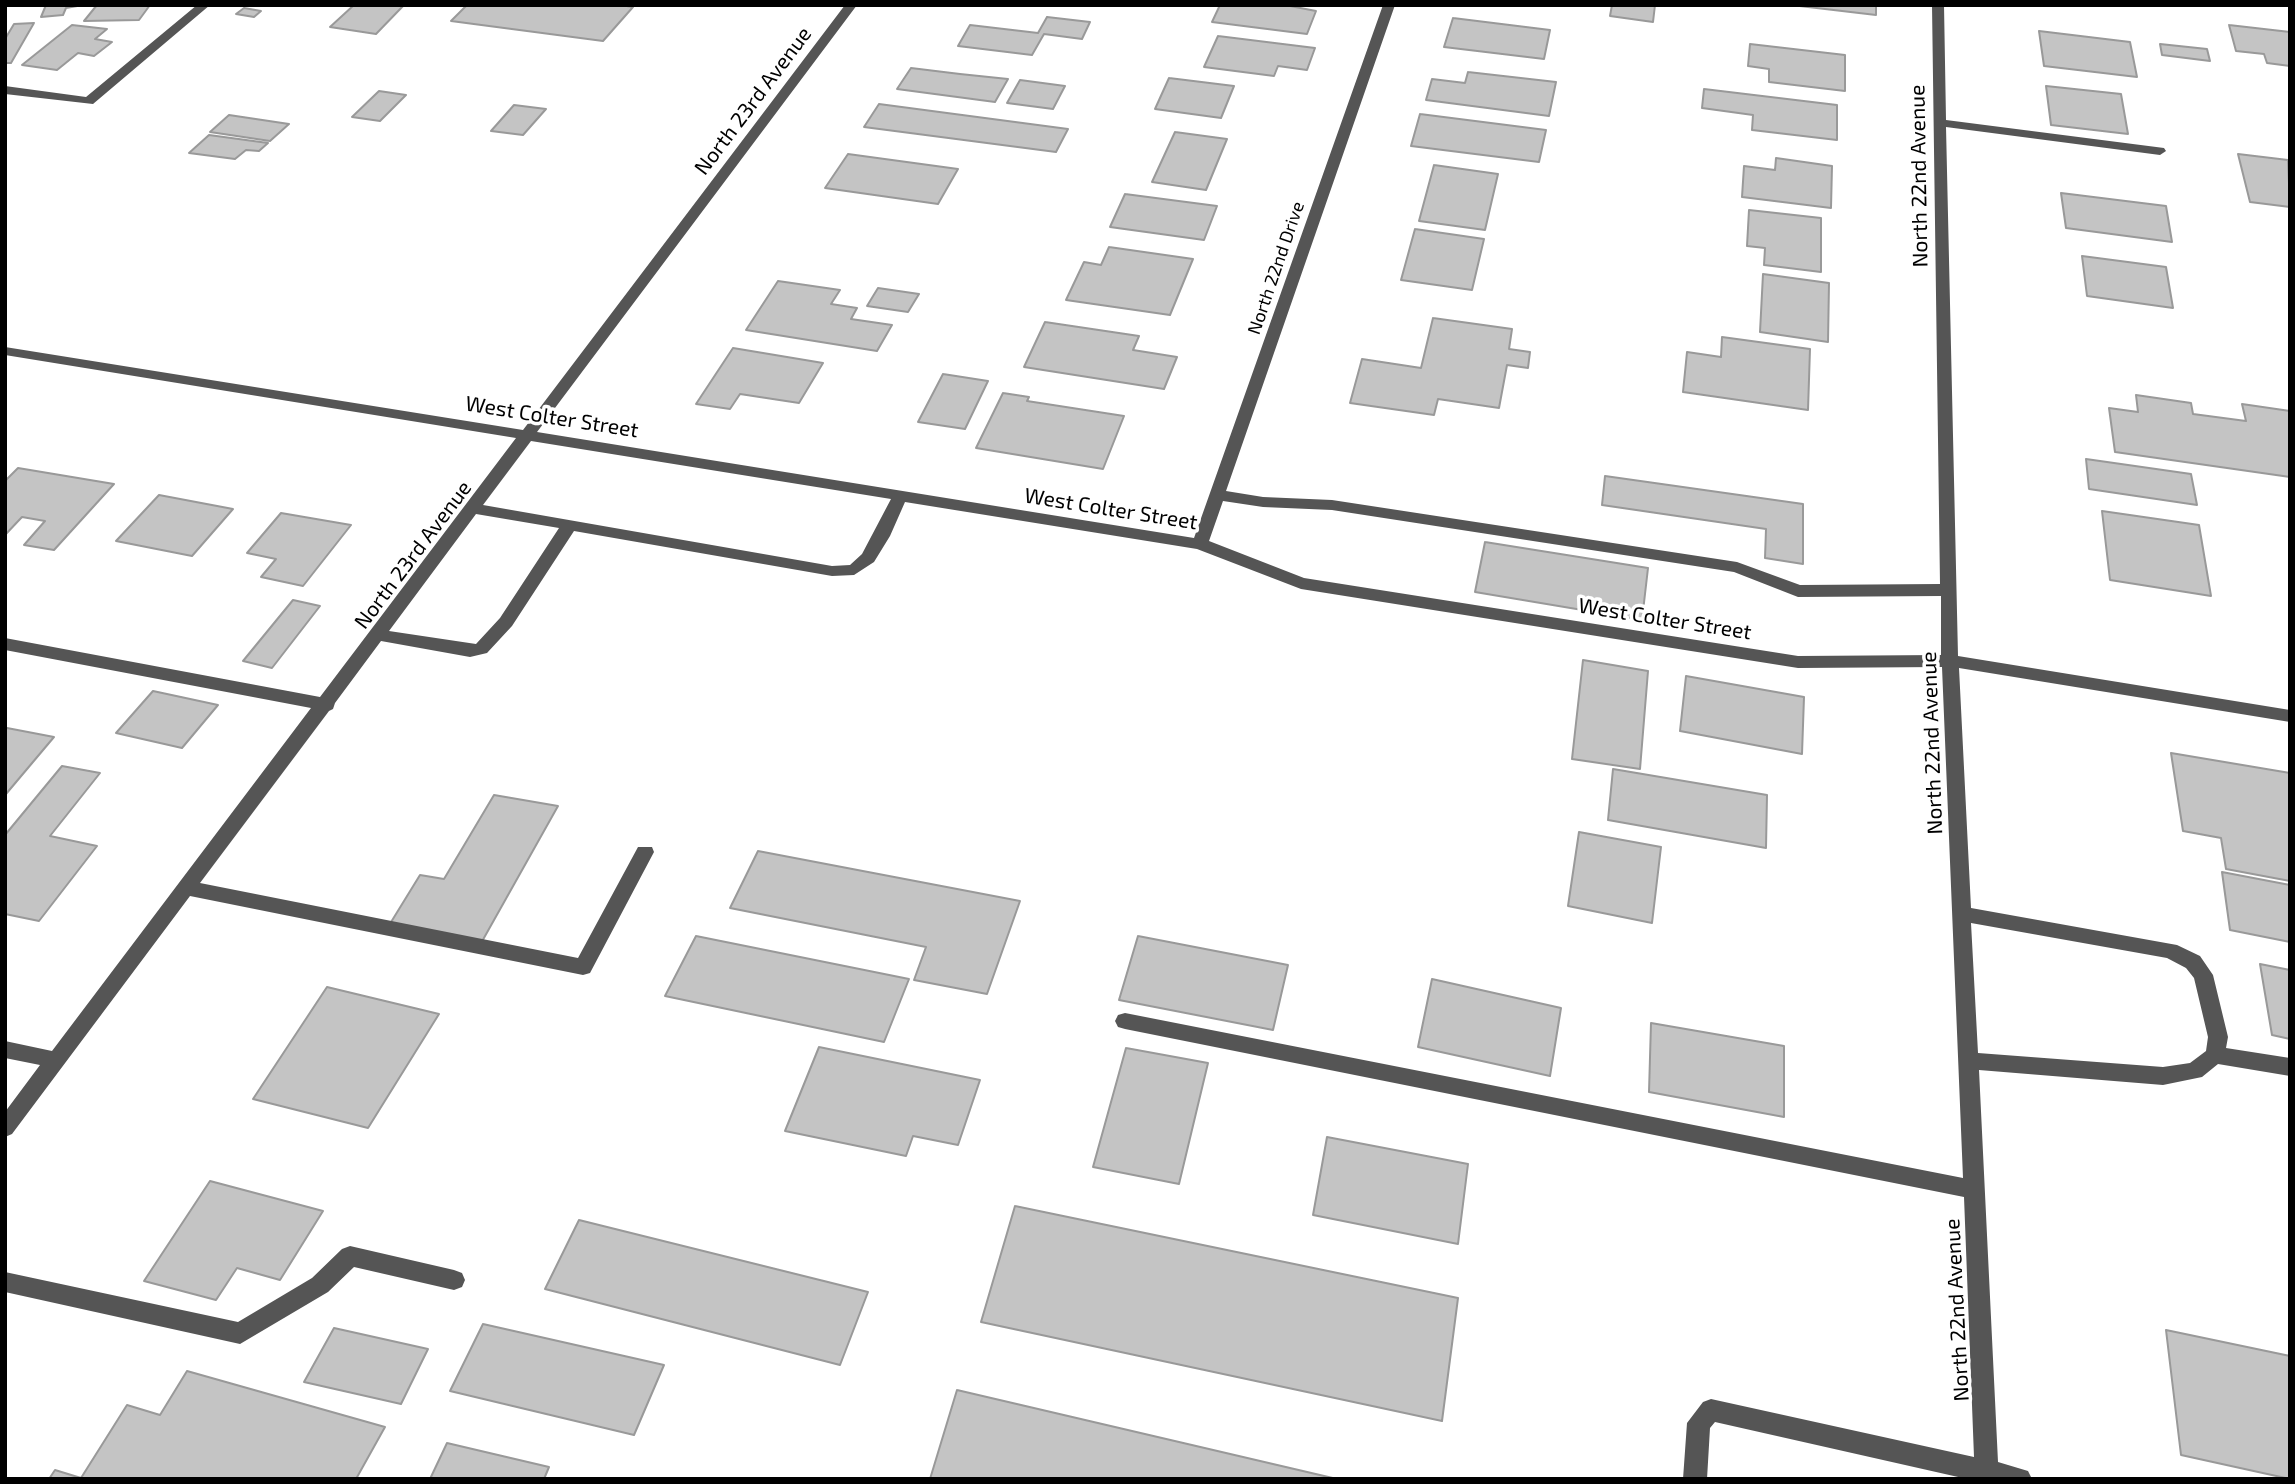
<!DOCTYPE html>
<html>
<head>
<meta charset="utf-8">
<style>
  body { margin:0 }
  #map { position:relative; width:2295px; height:1484px; overflow:hidden; background:#fff; font-family:"Exo 2",sans-serif }
  canvas { display:block }
  .frame { position:absolute; inset:0; border:7px solid #000; pointer-events:none }
</style>
</head>
<body>
<div id="map">
<canvas width="2295" height="1484"></canvas>
<div class="frame"></div>
</div>
<script>
const c = document.querySelector('canvas').getContext('2d');
c.lineJoin = 'round';
function fill(path, color) {
  c.fillStyle = color;
  c.fill(path, 'evenodd');
}
function toPath(rows) {
  const path = new Path2D();
  for (const r of rows) {
    path.moveTo(r[0], r[1]);
    for (let i = 2; i < r.length; i += 2) path.lineTo(r[i], r[i + 1]);
  }
  return path;
}
function trace(path, color, width, dash) {
  c.strokeStyle = color;
  c.lineWidth = width;
  c.lineCap = dash ? 'butt' : 'round';
  c.setLineDash(dash || []);
  c.stroke(path);
}
function drawText(font, color, halo, rows, align = 'center') {
  c.font = font + ' "Exo 2",sans-serif';
  c.lineWidth = 7;
  c.setLineDash([]);
  c.textBaseline = 'middle';
  c.strokeStyle = halo;
  c.fillStyle = color;
  for (const [text, x, y, turn = 0] of rows) {
    c.save();
    c.translate(x, y);
    c.rotate((+turn || 0) * Math.PI / 180);
    c.textAlign = isNaN(turn) ? turn : align;
    if (halo) c.strokeText(text, 0, 0);
    c.fillText(text, 0, 0);
    c.restore();
  }
}
const building = toPath([
  [46,5,83,5,66,8,63,15,41,17,46,5],
  [97,5,150,5,139,20,84,21,97,5],
  [354,5,404,5,376,34,330,27,354,5],
  [467,5,620,5,633,7,603,41,451,21,467,5],
  [1220,5,1285,5,1316,11,1307,34,1212,22,1220,5],
  [1612,5,1655,5,1653,22,1610,16,1612,5],
  [1791,5,1876,5,1876,15,1791,5],
  [244,8,261,11,254,17,236,14,244,8],
  [1047,17,1090,22,1082,39,1044,34,1032,55,958,46,970,25,1038,33,1047,17],
  [1453,18,1550,30,1544,59,1444,47,1453,18],
  [34,23,11,63,5,63,5,39,14,24,34,23],
  [72,25,107,29,95,39,112,42,94,56,78,53,57,70,22,65,72,25],
  [2229,25,2290,32,2290,66,2267,63,2264,54,2236,51,2229,25],
  [2039,31,2130,42,2137,77,2044,66,2039,31],
  [1218,36,1315,48,1307,70,1278,66,1274,76,1204,67,1218,36],
  [1750,44,1845,55,1845,91,1769,82,1769,69,1748,66,1750,44],
  [2160,44,2207,49,2210,61,2162,55,2160,44],
  [911,68,960,74,1008,79,995,102,897,89,911,68],
  [1468,72,1556,82,1549,116,1426,100,1432,79,1465,83,1468,72],
  [1169,78,1234,86,1221,118,1155,109,1169,78],
  [1020,80,1065,86,1053,109,1007,103,1020,80],
  [2046,86,2121,94,2128,134,2051,125,2046,86],
  [1704,89,1837,105,1837,140,1752,130,1753,115,1702,108,1704,89],
  [379,91,406,95,380,121,352,117,379,91],
  [879,104,1068,129,1056,152,864,127,879,104],
  [514,105,546,109,523,135,491,131,514,105],
  [1420,114,1546,130,1539,162,1411,146,1420,114],
  [229,115,289,124,270,141,210,132,229,115],
  [1175,132,1227,139,1206,190,1152,182,1175,132],
  [209,135,268,143,259,151,246,150,235,159,189,153,209,135],
  [848,154,958,169,938,204,825,188,848,154],
  [2238,154,2288,160,2290,207,2250,202,2238,154],
  [1776,158,1832,166,1831,208,1742,197,1744,166,1775,170,1776,158],
  [1434,165,1498,174,1485,230,1419,221,1434,165],
  [2061,193,2166,206,2172,242,2066,228,2061,193],
  [1125,194,1217,206,1204,240,1110,227,1125,194],
  [1749,210,1821,218,1821,272,1764,265,1765,248,1747,246,1749,210],
  [1415,229,1484,239,1472,290,1401,280,1415,229],
  [1109,247,1193,259,1170,315,1066,300,1084,262,1101,265,1109,247],
  [2082,256,2166,267,2173,308,2087,296,2082,256],
  [1763,274,1829,283,1828,342,1760,332,1763,274],
  [778,281,840,290,831,304,857,308,851,319,892,325,877,351,746,330,778,281],
  [878,288,919,294,908,312,867,306,878,288],
  [1433,318,1512,329,1509,349,1530,352,1528,368,1507,365,1499,408,1438,399,1434,415,1350,403,1362,359,1421,368,1433,318],
  [1045,322,1139,336,1133,350,1177,357,1164,389,1024,367,1045,322],
  [1722,337,1810,349,1808,410,1683,392,1687,352,1721,357,1722,337],
  [733,348,823,363,799,403,740,394,730,409,696,404,733,348],
  [943,374,988,381,965,429,918,422,943,374],
  [1003,393,1029,397,1027,401,1124,416,1103,469,976,448,1003,393],
  [2136,395,2191,403,2193,414,2246,421,2242,404,2290,411,2290,477,2115,452,2109,408,2138,412,2136,395],
  [2086,459,2191,474,2197,505,2089,489,2086,459],
  [18,468,114,484,54,550,24,545,45,521,22,517,5,535,5,481,18,468],
  [1605,476,1803,504,1803,564,1765,558,1766,529,1602,505,1605,476],
  [159,495,233,509,192,556,116,541,159,495],
  [2102,511,2199,525,2211,596,2110,580,2102,511],
  [281,513,351,525,303,586,261,577,276,559,247,553,281,513],
  [1485,542,1648,568,1642,620,1475,592,1485,542],
  [293,600,320,606,272,668,243,661,293,600],
  [1583,660,1648,671,1640,769,1572,759,1583,660],
  [1686,676,1804,697,1802,754,1680,731,1686,676],
  [153,691,218,705,182,748,116,733,153,691],
  [7,728,54,737,6,794,5,729,7,728],
  [2171,753,2290,773,2290,881,2226,869,2221,838,2183,831,2171,753],
  [62,766,100,773,50,836,97,846,39,921,5,914,5,835,62,766],
  [1613,769,1767,795,1766,848,1608,820,1613,769],
  [494,795,558,806,480,945,388,927,420,875,444,879,494,795],
  [1579,832,1661,847,1652,923,1568,906,1579,832],
  [758,851,1020,901,987,994,914,980,926,947,730,908,758,851],
  [2222,872,2290,885,2290,942,2230,930,2222,872],
  [696,936,909,979,884,1042,665,996,696,936],
  [1138,936,1288,965,1273,1030,1119,1000,1138,936],
  [2260,964,2290,970,2290,1039,2272,1035,2260,964],
  [1432,979,1561,1008,1550,1076,1418,1047,1432,979],
  [327,987,439,1014,368,1128,253,1099,327,987],
  [1651,1023,1784,1046,1784,1117,1649,1092,1651,1023],
  [819,1047,980,1080,958,1145,913,1136,906,1156,785,1131,819,1047],
  [1126,1048,1208,1063,1179,1184,1093,1167,1126,1048],
  [1327,1137,1468,1164,1458,1244,1313,1215,1327,1137],
  [210,1181,323,1211,280,1280,237,1268,216,1300,144,1281,210,1181],
  [1015,1206,1458,1298,1442,1421,981,1322,1015,1206],
  [579,1220,868,1292,840,1365,545,1289,579,1220],
  [483,1324,664,1365,634,1435,450,1391,483,1324],
  [334,1328,428,1349,401,1404,304,1382,334,1328],
  [2166,1330,2290,1356,2290,1479,2181,1455,2166,1330],
  [187,1371,385,1427,356,1479,49,1479,55,1470,81,1478,127,1405,160,1415,187,1371],
  [957,1390,1337,1479,930,1479,957,1390],
  [447,1443,549,1467,544,1479,430,1479,447,1443]
]);
const minor = toPath([
  [197,5,210,5,93,104,5,94,5,86,86,97,197,5],
  [845,5,857,5,537,432,1194,538,1383,5,1395,5,1226,491,1263,497,1332,500,1737,562,1800,585,1940,584,1932,5,1944,5,1946,120,2164,148,2166,151,2160,155,1946,127,1958,656,2290,710,2290,722,1959,668,1971,908,2177,945,2200,956,2213,975,2228,1037,2226,1048,2290,1058,2290,1076,2218,1064,2202,1077,2163,1085,1979,1070,1998,1462,2028,1471,2032,1479,1967,1479,1715,1422,1710,1428,1707,1479,1683,1479,1687,1423,1703,1402,1711,1399,1974,1457,1964,1197,1125,1029,1118,1027,1115,1021,1118,1015,1125,1013,1963,1178,1942,667,1798,668,1301,589,1197,549,905,502,890,536,874,562,854,575,832,576,574,531,512,626,487,653,470,657,381,641,335,703,333,709,329,711,200,883,578,958,638,847,652,847,654,852,590,973,583,975,190,896,12,1134,5,1137,5,1112,40,1065,5,1058,5,1041,52,1051,311,708,5,650,5,638,320,697,516,438,5,355,5,347,523,430,845,5],
  [531,441,891,499,862,554,850,565,832,566,483,505,531,441],
  [1223,501,1263,507,1332,510,1734,572,1798,597,1941,596,1941,655,1798,656,1304,578,1209,541,1223,501],
  [476,514,559,528,500,618,476,644,389,631,476,514],
  [1971,923,2167,958,2186,968,2194,978,2208,1037,2206,1051,2190,1063,2163,1067,1978,1053,1971,923],
  [350,1246,454,1270,462,1273,465,1280,462,1287,454,1290,354,1267,328,1292,240,1344,5,1292,5,1272,238,1322,312,1278,342,1249,350,1246]
]);
const farStreetnames = [
  ["North 22nd Drive",1276,268,-71]
];
const streetNames = [
  ["North 23rd Avenue",753,101,-53],
  ["North 22nd Avenue",1919,176,-91],
  ["West Colter Street",552,417,9],
  ["West Colter Street",1111,509,9],
  ["North 23rd Avenue",413,555,-53],
  ["West Colter Street",1665,619,9],
  ["North 22nd Avenue",1932,743,-92],
  ["North 22nd Avenue",1957,1310,-93]
];
fill(building, '#c4c4c4');
trace(building, '#999', 2);
fill(minor, '#555');
drawText('18px', '#000', '#fff', farStreetnames);
drawText('21px', '#000', '#fff', streetNames);
</script>
</body>
</html>
